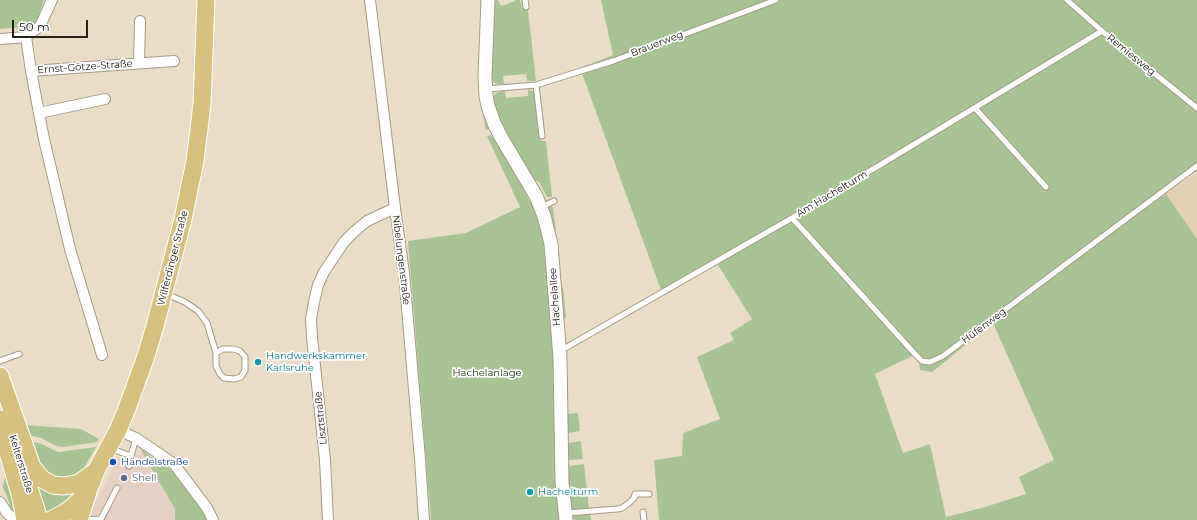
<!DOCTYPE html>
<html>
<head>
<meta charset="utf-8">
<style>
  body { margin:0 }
  #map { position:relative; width:1197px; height:520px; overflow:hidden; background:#eaddc7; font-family:Montserrat,sans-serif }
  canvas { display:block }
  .scale { position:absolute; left:12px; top:20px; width:76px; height:18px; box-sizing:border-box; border:2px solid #252119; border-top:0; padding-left:5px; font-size:12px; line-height:14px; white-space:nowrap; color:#252119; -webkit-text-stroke:3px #fff; paint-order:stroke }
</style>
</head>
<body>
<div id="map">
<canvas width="1197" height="520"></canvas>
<div class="scale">50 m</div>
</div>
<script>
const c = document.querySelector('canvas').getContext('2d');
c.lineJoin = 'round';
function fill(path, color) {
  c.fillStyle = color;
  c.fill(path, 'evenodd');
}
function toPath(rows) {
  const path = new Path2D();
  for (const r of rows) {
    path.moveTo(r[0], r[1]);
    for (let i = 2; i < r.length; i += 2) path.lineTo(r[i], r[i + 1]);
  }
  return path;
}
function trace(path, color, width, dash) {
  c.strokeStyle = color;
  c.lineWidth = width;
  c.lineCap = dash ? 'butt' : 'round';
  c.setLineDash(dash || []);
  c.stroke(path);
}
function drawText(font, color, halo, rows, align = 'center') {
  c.font = font + ' Montserrat,sans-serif';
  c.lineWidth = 3.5;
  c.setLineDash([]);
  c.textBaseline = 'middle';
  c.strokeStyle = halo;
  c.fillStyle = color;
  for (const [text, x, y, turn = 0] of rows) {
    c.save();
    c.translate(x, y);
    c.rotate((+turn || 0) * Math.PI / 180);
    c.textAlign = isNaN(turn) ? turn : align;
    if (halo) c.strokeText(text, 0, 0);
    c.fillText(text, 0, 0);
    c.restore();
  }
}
const commercial = toPath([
  [143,454,175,509,175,520,86,520,119,457]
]);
const built = toPath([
  [1197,172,1197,239,1166,194]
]);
const green = toPath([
  [0,0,44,0,37,20,33,25,24,27,0,29],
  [496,0,498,0,501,6,515,1,515,0,520,0,522,8,524,10,528,10,536,81,527,81,526,74,503,76,504,84,496,84,491,79,494,2],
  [601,0,1197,0,1197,162,1128,214,1130,218,1166,194,1197,239,1197,520,659,520,654,460,682,456,683,433,720,419,697,357,734,340,730,333,752,319,714,259,661,290,580,68,613,55],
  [993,323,1054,460,1019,477,1026,494,985,507,946,517,930,444,903,453,875,374,914,355,919,360,920,370,932,372],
  [528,89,533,91,534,93,539,138,541,141,546,141,552,197,547,197,540,183,537,181,535,181,510,142,497,116,493,98,495,94,499,92,505,91,506,98,528,96],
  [479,95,481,95,490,128,486,130],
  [491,135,500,150,503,149,525,185,522,187,530,202,535,200,541,216,549,273,550,326,555,364,562,520,431,520,408,241,466,233,520,207,487,136],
  [549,207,553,207,557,240,556,240,547,209],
  [563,287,566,317,563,318,560,289],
  [578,413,580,431,569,433,567,430,566,416,568,414],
  [25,425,81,429,99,439,97,442,63,447,56,446,41,438,29,435],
  [581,441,583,459,569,460,567,459,566,445,568,443],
  [32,442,39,443,58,452,96,447,77,480,66,482,43,473,28,443],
  [142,449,151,457,181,476,204,509,207,520,175,520,175,509,143,454,141,450],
  [584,464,589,508,573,510,570,508,569,500,568,466],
  [7,467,19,517,12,513,7,506,10,504,3,487],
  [31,472,76,492,62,512,44,514],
  [590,514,591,520,572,520,571,518,573,515]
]);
const service = toPath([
  [525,0,526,7],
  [1067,0,1102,31,1197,108],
  [536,85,542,136],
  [487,89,536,85,613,61,776,0],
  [975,108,1046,187],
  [542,208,546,205,554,201],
  [792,218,915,354,922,361,930,362,943,356,1197,166],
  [166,294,185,302,198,311,207,323,216,353,216,366,220,374,224,378,234,379,241,377,245,370,245,357,240,351,233,349,223,349,216,353],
  [560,351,792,218,1102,31],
  [0,361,19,354],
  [112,449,131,456,129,466],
  [131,456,136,438],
  [643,512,644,520],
  [567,513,617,509,622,508,629,503,634,498,635,494,649,494],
  [82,520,101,519,117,488]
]);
const minor = toPath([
  [370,0,395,208,404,273,420,459,424,520],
  [26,37,31,71,44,139,70,249,102,355],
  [0,39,26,37,40,26,52,0],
  [139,63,140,21],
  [31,71,174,61],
  [39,113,105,99],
  [118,430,136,438,174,464,207,508,213,520],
  [0,502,7,513,15,520],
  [328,520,325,460,312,337,311,319,314,302,318,285,324,272,344,242,355,231,367,221,395,208]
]);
const tertiary = toPath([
  [488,0,485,76,486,96,488,106,494,123,501,137,536,196,544,216,551,244,560,358,562,482,566,520]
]);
const primary = toPath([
  [0,376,32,467,42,479,53,485,62,486,71,485,79,483,96,471],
  [0,419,5,442,21,498,25,520],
  [19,457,39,519],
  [51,520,64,513,70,509,79,501,90,486,96,471,118,430,126,411,145,359,155,326,183,219,195,161,202,104,206,0],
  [79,520,88,492]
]);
const markers = [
  [258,362,4,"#0f9aa8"],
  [113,462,4,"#1a4fb4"],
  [124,478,4,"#5c6f8a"],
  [530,492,4,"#0f9aa8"]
];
const streetNames = [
  ["Brauerweg",657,44,-21],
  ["Remiesweg",1131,55,39],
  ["Ernst-Götze-Straße",85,67,-4],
  ["Am Hachelturm",832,194,-31],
  ["Wilferdinger Straße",173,258,-76],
  ["Nibelungenstraße",401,260,83],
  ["Hachelallee",555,297,-94],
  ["Hüfenweg",984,326,-37],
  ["Lisztstraße",321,418,-96],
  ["Kelterstraße",21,464,73]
];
const cultureNames = [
  ["Handwerkskammer",266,356],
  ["Karlsruhe",266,368],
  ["Hachelturm",538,492]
];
const parkNames = [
  ["Hachelanlage",487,373]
];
const transitNames = [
  ["Händelstraße",121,462]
];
const serviceNames = [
  ["Shell",132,478]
];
fill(commercial, '#e6cfc4');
fill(built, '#e2d1b5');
fill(green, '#a9c494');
trace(service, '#a59985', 7);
trace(minor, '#a59985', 12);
trace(tertiary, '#a59985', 15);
trace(primary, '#fff', 19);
trace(service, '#fff', 5);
trace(minor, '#fff', 10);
trace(tertiary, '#fff', 13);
trace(primary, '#d6c17f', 17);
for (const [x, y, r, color] of markers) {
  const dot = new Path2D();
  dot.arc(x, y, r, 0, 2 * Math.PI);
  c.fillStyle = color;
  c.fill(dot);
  trace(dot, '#fff', 1.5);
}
drawText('10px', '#252119', '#fff', streetNames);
drawText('10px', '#0d838f', '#fff', cultureNames, 'left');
drawText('10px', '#1d300b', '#fff', parkNames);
drawText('10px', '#164399', '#fff', transitNames, 'left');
drawText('10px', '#4e5e75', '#fff', serviceNames, 'left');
</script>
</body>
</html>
